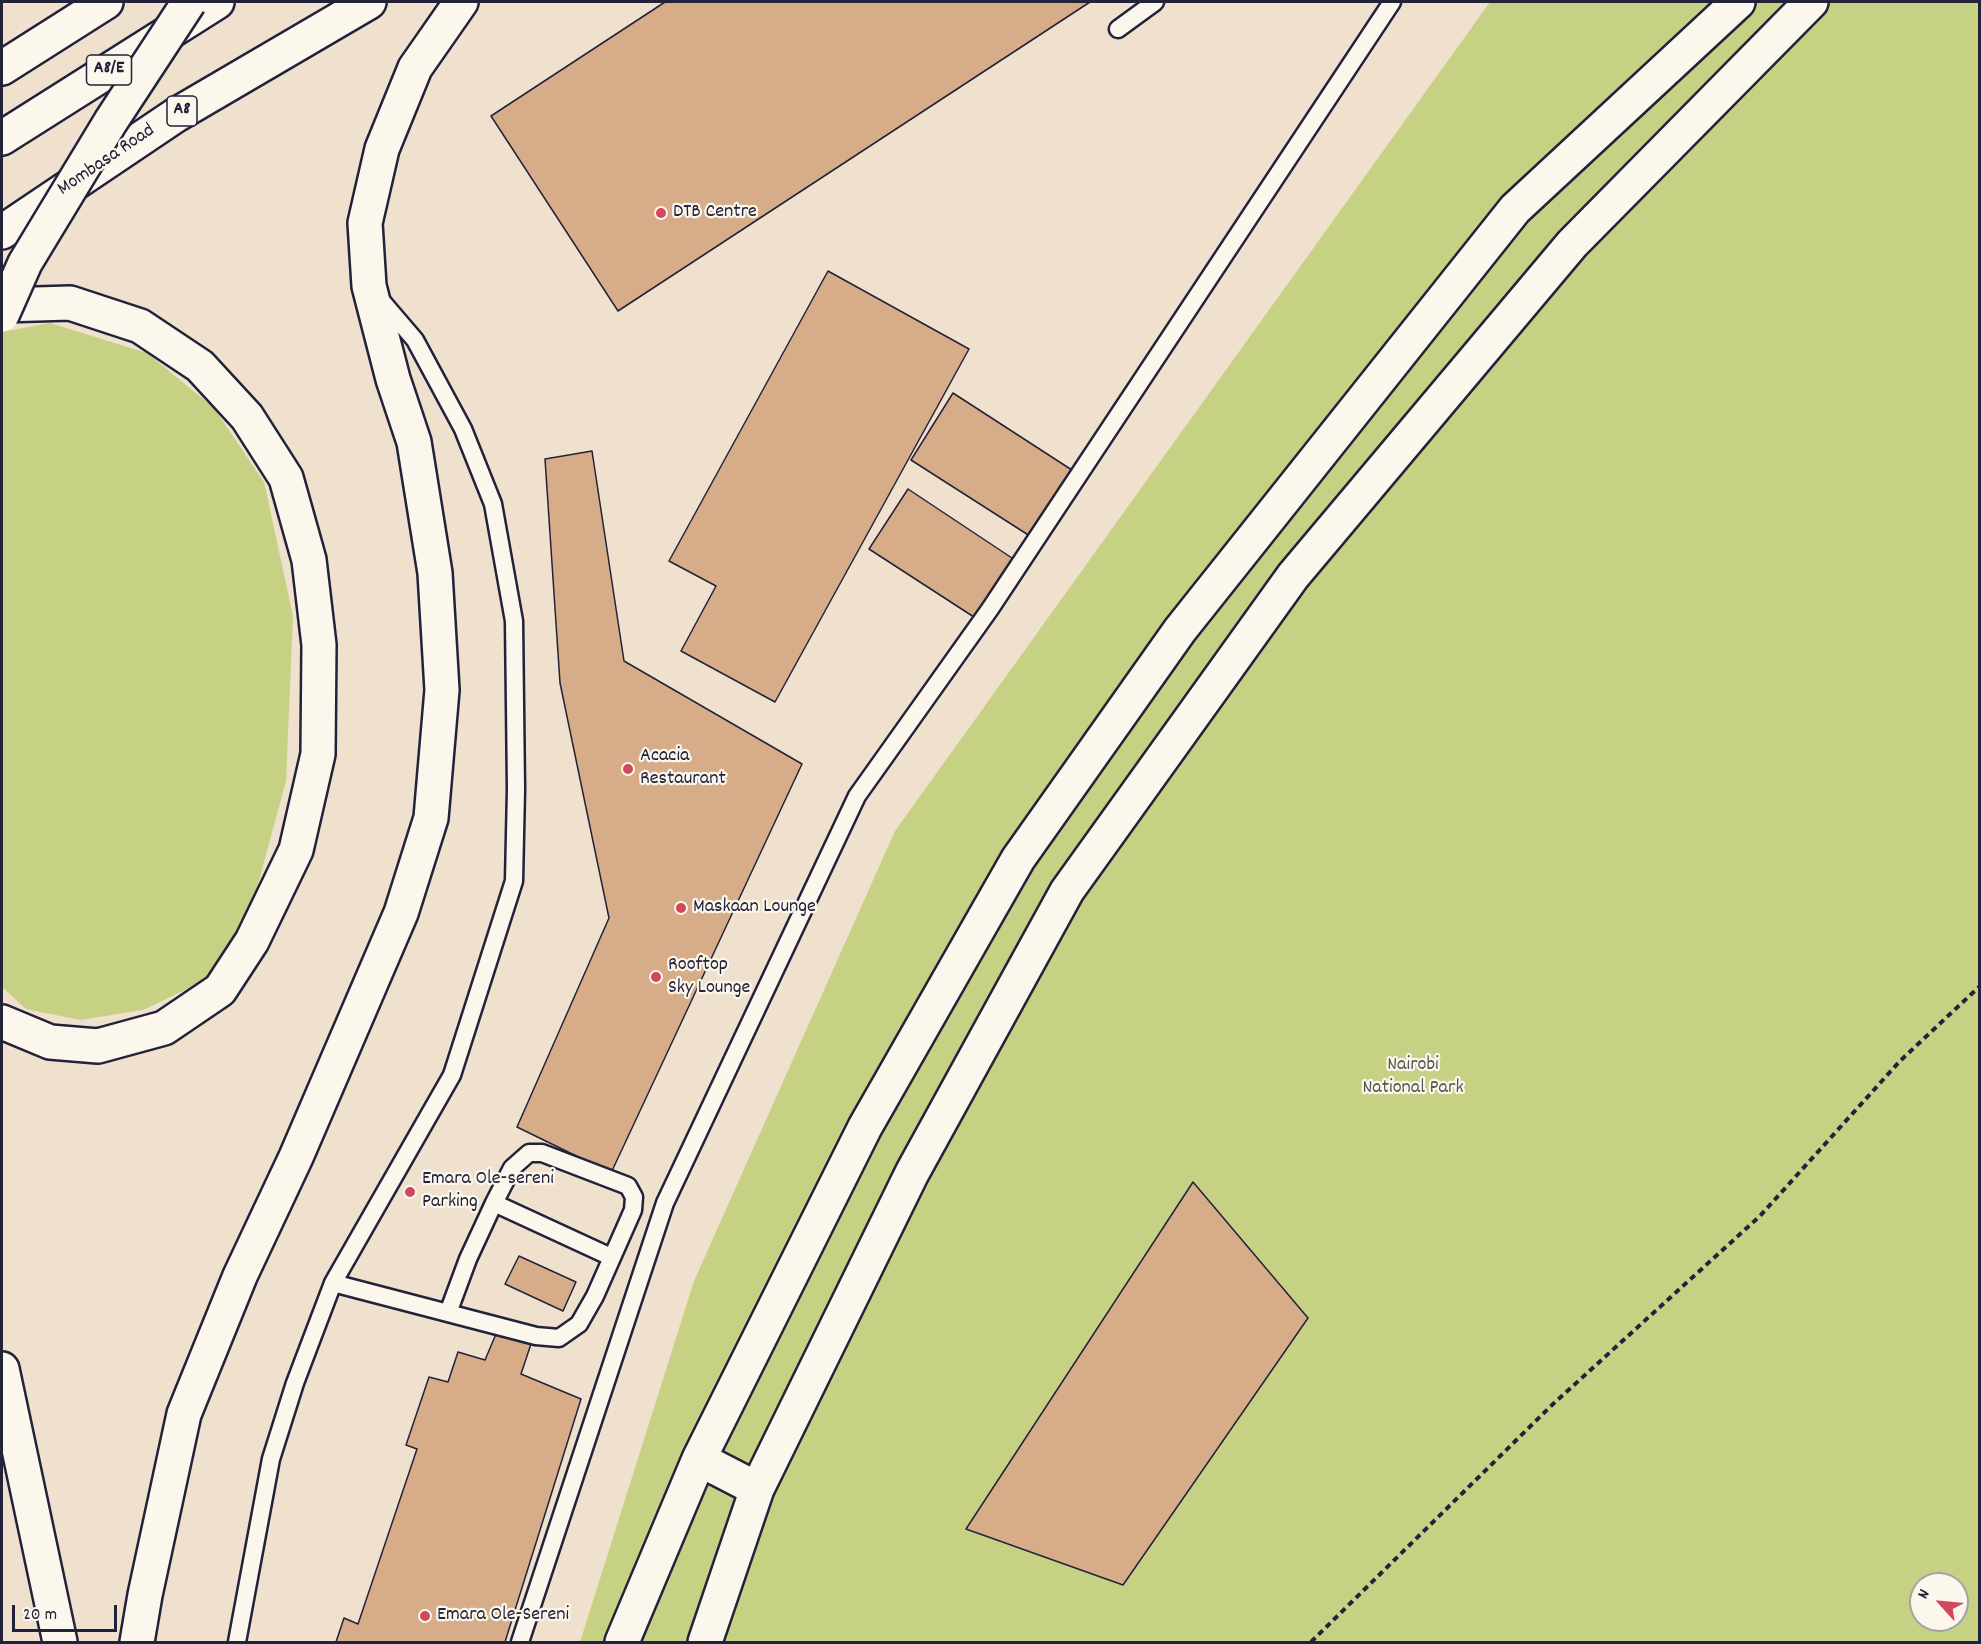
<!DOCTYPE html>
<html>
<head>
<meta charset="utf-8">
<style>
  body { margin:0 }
  #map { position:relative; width:1981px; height:1644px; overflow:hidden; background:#f0e0ce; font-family:Dekko,sans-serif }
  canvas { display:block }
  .frame { position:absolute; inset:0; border:3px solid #22223b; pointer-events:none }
  .north { position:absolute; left:1909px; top:1572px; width:60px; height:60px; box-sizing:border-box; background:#fbf7ec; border:2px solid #a4a2a5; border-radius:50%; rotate:297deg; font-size:16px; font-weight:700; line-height:24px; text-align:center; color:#22223b }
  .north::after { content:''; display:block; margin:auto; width:21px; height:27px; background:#d1495b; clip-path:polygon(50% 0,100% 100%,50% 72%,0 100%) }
  .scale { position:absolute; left:12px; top:1605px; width:105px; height:27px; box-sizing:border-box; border:3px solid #22223b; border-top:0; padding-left:8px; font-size:18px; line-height:21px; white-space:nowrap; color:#22223b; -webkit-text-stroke:4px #fbf7ec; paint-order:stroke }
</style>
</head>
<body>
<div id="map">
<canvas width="1981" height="1644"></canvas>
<div class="frame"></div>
<div class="north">N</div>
<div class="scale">20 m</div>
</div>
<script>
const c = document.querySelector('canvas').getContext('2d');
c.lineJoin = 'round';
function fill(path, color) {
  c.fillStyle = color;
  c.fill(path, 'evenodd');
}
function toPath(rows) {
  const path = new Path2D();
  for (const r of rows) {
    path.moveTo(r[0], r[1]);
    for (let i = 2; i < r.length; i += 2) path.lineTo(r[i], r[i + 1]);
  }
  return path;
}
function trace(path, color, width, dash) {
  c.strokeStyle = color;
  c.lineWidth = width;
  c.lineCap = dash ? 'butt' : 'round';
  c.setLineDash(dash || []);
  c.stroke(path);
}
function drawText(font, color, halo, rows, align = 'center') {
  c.font = font + ' Dekko,sans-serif';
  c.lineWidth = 4.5;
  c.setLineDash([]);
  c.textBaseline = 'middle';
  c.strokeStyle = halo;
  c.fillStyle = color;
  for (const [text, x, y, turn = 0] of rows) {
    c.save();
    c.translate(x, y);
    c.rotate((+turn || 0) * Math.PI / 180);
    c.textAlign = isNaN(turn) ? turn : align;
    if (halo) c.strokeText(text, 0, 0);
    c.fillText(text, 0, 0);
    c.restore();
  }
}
const green = toPath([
  [1490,2,1979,2,1979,1642,580,1642,694,1281,895,831],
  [1921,1584,1957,1584,1957,1620,1921,1620],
  [50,323,147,353,214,408,264,482,293,616,286,781,255,895,212,977,143,1010,80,1020,26,1009,2,987,2,332]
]);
const building = toPath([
  [665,2,1090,2,618,311,491,116,665,2],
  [828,271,969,349,775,702,681,651,716,586,669,561,828,271],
  [953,393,1075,472,1033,538,911,460,953,393],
  [592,451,624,661,802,764,611,1173,517,1127,609,918,560,683,545,459,592,451],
  [908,489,1015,560,977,619,869,549,908,489],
  [1193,1182,1308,1318,1123,1585,966,1529,1193,1182],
  [519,1256,576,1282,563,1311,505,1284,519,1256],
  [496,1334,531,1344,521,1374,581,1399,505,1642,336,1642,344,1618,358,1624,417,1449,406,1445,429,1377,448,1382,458,1352,485,1360,496,1334]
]);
const path = toPath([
  [1311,1642,1552,1405,1760,1216,1900,1061,1980,986]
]);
const service = toPath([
  [1118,29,1155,2],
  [333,1283,536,1336,559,1338,579,1324,595,1296,633,1210,634,1197,628,1186,542,1153,529,1153,512,1168,494,1203],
  [448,1313,468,1259,494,1203,611,1257],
  [237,1642,271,1459,295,1383,333,1283,452,1075,514,881,516,789,514,621,493,504,463,429,415,340,379,298],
  [520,1642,665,1203,857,796,990,609,1392,2]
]);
const primary = toPath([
  [699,1459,757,1489],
  [622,1642,699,1459,865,1127,1018,859,1180,630,1515,209,1738,2],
  [705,1642,757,1489,912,1173,1067,891,1293,576,1572,244,1811,2]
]);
const trunk = toPath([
  [2,232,176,115,369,2],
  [2,305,70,303,140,326,200,366,247,417,286,478,309,560,319,645,318,754,296,850,252,941,220,990,164,1028,98,1046,50,1042,2,1022],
  [2,1369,60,1642],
  [137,1642,145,1595,184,1414,240,1276,296,1157,401,913,431,818,442,690,435,573,414,442,393,379,369,286,365,223,382,149,415,68,461,2]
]);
const motorway = toPath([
  [2,68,106,2],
  [2,138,217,2]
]);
const motorwayBridge = toPath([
  [2,315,25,263,111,121,189,2]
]);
const markers = [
  [661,213,6,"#d1495b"],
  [628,769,6,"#d1495b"],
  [681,908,6,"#d1495b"],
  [656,977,6,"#d1495b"],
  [410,1192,6,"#d1495b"],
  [425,1616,6,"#d1495b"]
];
const shields = [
  [109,70,45],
  [182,111,30]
];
const shieldNames = [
  ["A8/E",109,70],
  ["A8",182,111]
];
const streetNames = [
  ["Mombasa Road",107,161,-34]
];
const poiNames = [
  ["DTB Centre",673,213],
  ["Acacia",640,757],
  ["Restaurant",640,780],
  ["Maskaan Lounge",693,908],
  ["Rooftop",668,966],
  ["Sky Lounge",668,989],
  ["Emara Ole-sereni",422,1180],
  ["Parking",422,1203],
  ["Emara Ole-Sereni",437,1616]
];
const parkNames = [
  ["Nairobi",1413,1066],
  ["National Park",1413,1089]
];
fill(green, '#c6d184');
fill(building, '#d7ac88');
trace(building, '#22223b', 1.5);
trace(service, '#22223b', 21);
trace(primary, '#22223b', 38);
trace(trunk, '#22223b', 38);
trace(motorway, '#22223b', 38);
trace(path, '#22223b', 4, [6, 4.5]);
trace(service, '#fbf7ec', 16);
trace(primary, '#fbf7ec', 33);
trace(trunk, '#fbf7ec', 33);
trace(motorway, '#fbf7ec', 33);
trace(motorwayBridge, '#22223b', 38, []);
trace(motorwayBridge, '#fbf7ec', 33);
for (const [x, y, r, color] of markers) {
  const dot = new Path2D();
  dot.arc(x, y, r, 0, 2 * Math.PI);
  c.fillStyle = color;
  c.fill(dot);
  trace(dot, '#fbf7ec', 2);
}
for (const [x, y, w] of shields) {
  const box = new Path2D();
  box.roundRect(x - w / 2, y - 15, w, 30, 4.5);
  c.fillStyle = '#fbf7ec';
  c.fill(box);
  trace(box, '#22223b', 1.5);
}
drawText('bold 18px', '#22223b', null, shieldNames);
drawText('20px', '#22223b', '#fbf7ec', streetNames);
drawText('20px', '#22223b', '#fbf7ec', poiNames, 'left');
drawText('20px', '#535751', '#fbf7ec', parkNames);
</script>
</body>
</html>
